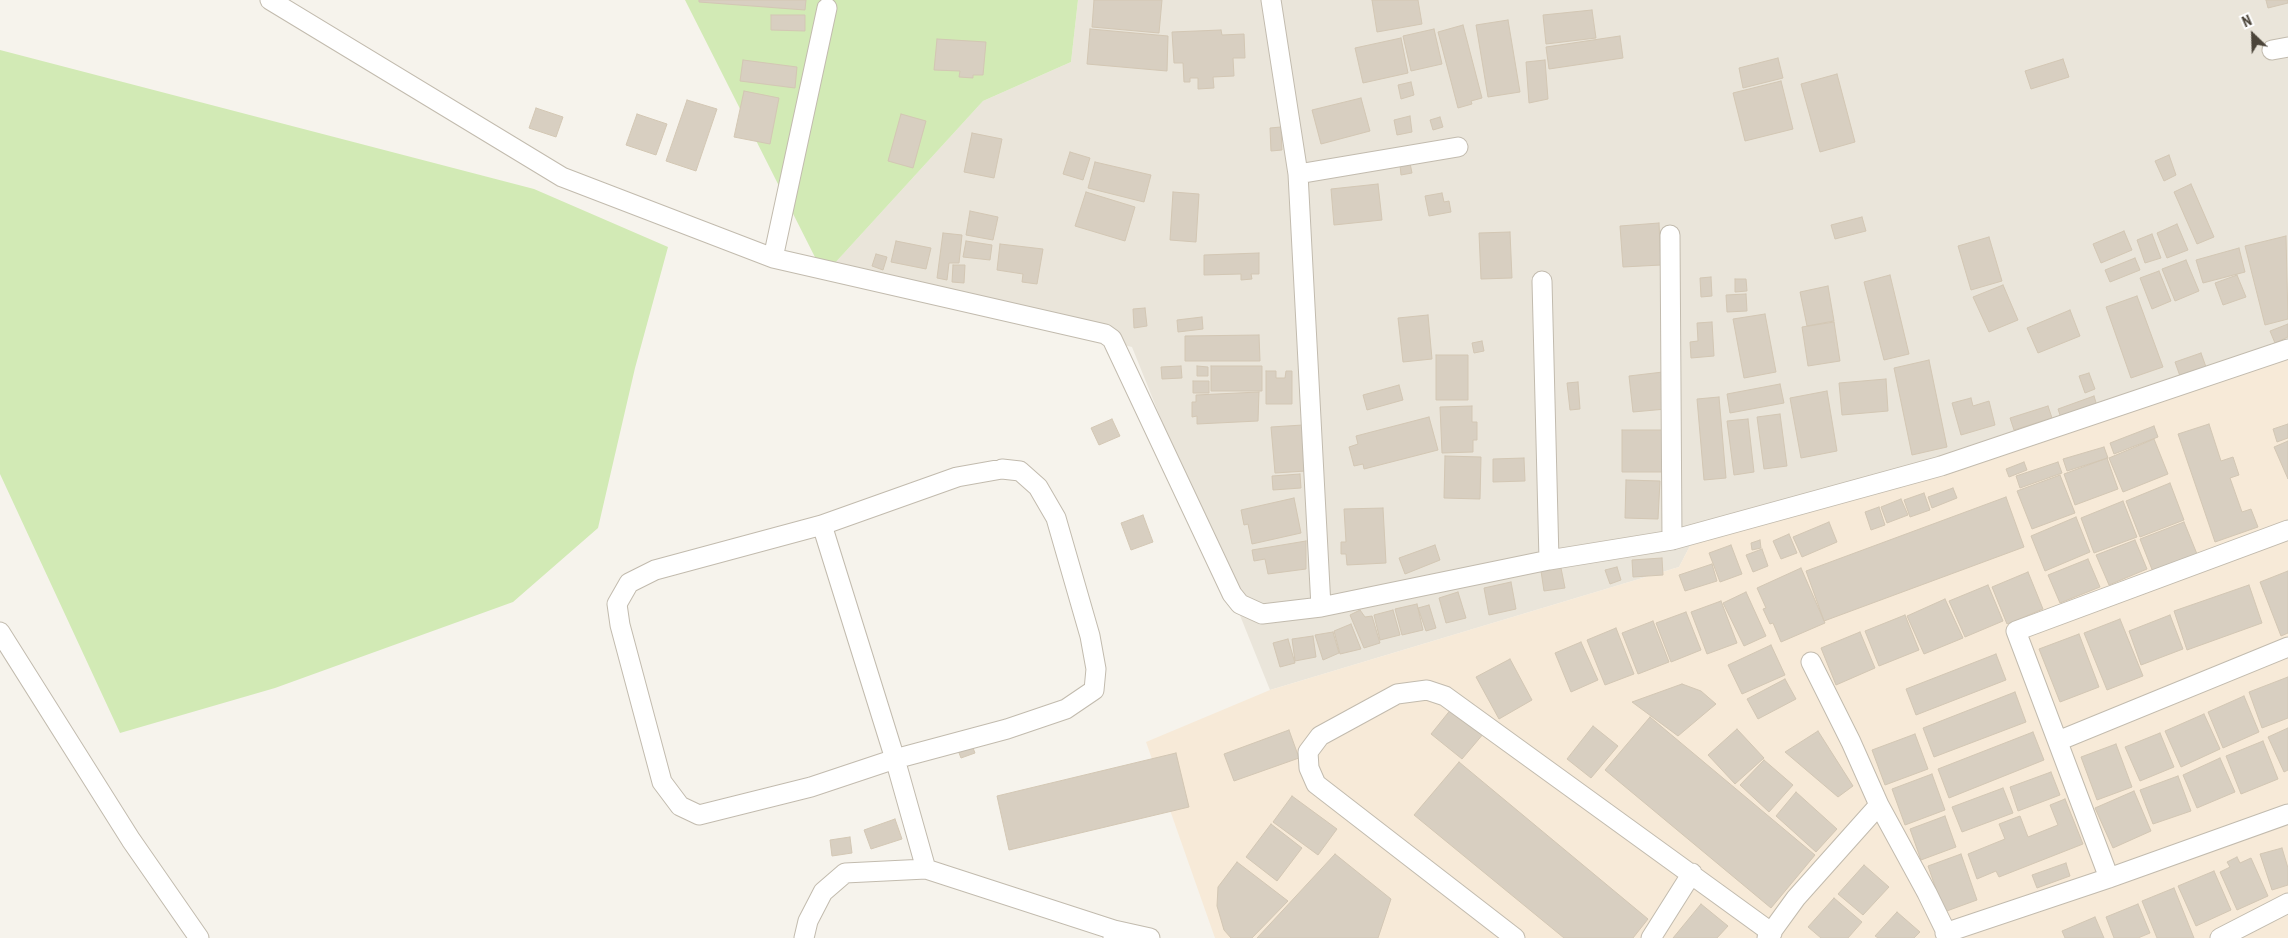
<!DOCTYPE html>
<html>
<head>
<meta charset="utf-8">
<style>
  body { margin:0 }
  #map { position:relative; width:2288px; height:938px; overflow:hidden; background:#f6f3ec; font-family:"Roboto Condensed",sans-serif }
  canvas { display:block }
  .north { position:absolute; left:2228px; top:10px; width:50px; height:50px; -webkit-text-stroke:4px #fff; paint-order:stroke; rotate:336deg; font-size:14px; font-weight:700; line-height:20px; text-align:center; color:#4b4439 }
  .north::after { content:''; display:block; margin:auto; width:18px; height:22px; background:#4b4439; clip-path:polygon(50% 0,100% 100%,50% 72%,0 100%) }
</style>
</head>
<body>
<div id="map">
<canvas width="2288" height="938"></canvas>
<div class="north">N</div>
</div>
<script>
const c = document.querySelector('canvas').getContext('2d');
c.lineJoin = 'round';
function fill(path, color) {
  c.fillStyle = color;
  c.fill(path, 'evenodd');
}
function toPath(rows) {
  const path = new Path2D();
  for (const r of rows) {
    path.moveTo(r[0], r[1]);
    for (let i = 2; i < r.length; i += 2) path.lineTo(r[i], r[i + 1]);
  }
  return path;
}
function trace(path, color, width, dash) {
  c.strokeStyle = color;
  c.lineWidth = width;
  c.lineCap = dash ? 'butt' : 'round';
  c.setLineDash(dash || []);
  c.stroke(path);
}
const residential = toPath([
  [1078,0,2288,0,2288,346,1692,542,1679,567,1270,690,1132,347,824,275,983,101,1071,62]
]);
const commercial = toPath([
  [2288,346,2288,938,1215,938,1146,742,1270,690,1679,567,1692,542]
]);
const green = toPath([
  [685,0,1078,0,1071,62,983,101,824,275],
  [0,50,534,189,668,247,635,368,598,528,513,602,275,688,120,733,0,474]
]);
const building = toPath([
  [699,0,806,0,805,10,699,2,699,0],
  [1094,0,1162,0,1159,33,1092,27,1094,0],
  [1372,0,1418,0,1422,24,1377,32,1372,0],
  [2266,0,2288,0,2288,3,2268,8,2266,0],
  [1592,10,1596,38,1546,44,1543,15,1592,10],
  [771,15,805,15,805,31,771,30,771,15],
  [1508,20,1520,92,1488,97,1476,25,1508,20],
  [1463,25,1482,98,1471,101,1472,104,1458,108,1438,32,1463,25],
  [1090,29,1168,36,1167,71,1087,64,1090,29],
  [1434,29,1442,64,1411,71,1403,36,1434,29],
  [1221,30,1222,35,1244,34,1245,58,1233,58,1234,76,1213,77,1214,88,1198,89,1198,78,1190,78,1190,82,1184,82,1183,63,1174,63,1172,32,1221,30],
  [1620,36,1623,58,1549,69,1546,47,1620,36],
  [1401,38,1408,73,1363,83,1355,48,1401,38],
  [937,39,986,42,983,75,973,75,973,78,959,77,960,71,934,70,937,39],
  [1778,58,1783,78,1743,88,1739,68,1778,58],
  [2063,59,2069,77,2031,89,2025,71,2063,59],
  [743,60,797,67,795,88,740,81,743,60],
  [1545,60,1548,99,1529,103,1526,62,1545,60],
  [1837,74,1855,142,1820,152,1801,84,1837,74],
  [1781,81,1793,129,1745,141,1733,93,1781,81],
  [1411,82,1414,95,1401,99,1398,85,1411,82],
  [744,91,779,98,770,144,734,137,744,91],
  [1361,98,1370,131,1321,144,1312,110,1361,98],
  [687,100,717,109,696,171,666,161,687,100],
  [536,108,563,117,556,137,529,128,536,108],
  [637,114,667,124,656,155,626,145,637,114],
  [901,114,926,121,913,168,888,161,901,114],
  [1410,116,1412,132,1397,135,1394,120,1410,116],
  [1440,117,1443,127,1433,130,1430,120,1440,117],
  [1281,127,1282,150,1271,151,1270,128,1281,127],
  [972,133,1002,139,994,178,964,172,972,133],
  [1070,152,1090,158,1083,180,1063,174,1070,152],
  [2169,155,2176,175,2164,181,2155,161,2169,155],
  [1095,162,1151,175,1144,202,1088,188,1095,162],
  [1410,163,1412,173,1401,175,1400,165,1410,163],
  [1378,184,1382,220,1334,225,1331,189,1378,184],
  [2191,184,2214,237,2197,244,2174,192,2191,184],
  [1086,192,1135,207,1125,241,1075,226,1086,192],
  [1173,192,1199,194,1196,242,1170,240,1173,192],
  [1442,193,1444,202,1449,201,1451,212,1429,216,1425,196,1442,193],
  [970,211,998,217,993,240,966,235,970,211],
  [1862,217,1866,231,1835,239,1831,225,1862,217],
  [1659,223,1661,265,1623,267,1620,226,1659,223],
  [2177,224,2188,250,2167,258,2157,233,2177,224],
  [2124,231,2132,250,2101,263,2093,244,2124,231],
  [1510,232,1512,278,1481,279,1479,233,1510,232],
  [943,233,962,235,959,263,949,263,947,280,937,278,943,233],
  [2152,234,2161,258,2145,263,2137,240,2152,234],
  [2286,236,2288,319,2265,325,2245,246,2286,236],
  [1989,237,2002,281,1971,290,1958,246,1989,237],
  [896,241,931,248,926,269,891,262,896,241],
  [966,241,992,245,990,260,963,257,966,241],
  [1000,244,1043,249,1037,284,1022,282,1023,274,997,270,1000,244],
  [2239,248,2245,272,2203,283,2196,260,2239,248],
  [1259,253,1259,274,1251,274,1252,279,1241,280,1241,274,1204,275,1204,255,1259,253],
  [876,254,887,257,883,270,872,266,876,254],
  [2135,258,2140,270,2110,282,2105,270,2135,258],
  [2186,260,2199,291,2175,301,2162,269,2186,260],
  [953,265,965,265,964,283,952,282,953,265],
  [2159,271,2171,301,2152,309,2140,278,2159,271],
  [1890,275,1909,354,1884,360,1864,282,1890,275],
  [2237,275,2246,297,2223,305,2215,283,2237,275],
  [1711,277,1712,296,1701,297,1700,278,1711,277],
  [1735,279,1746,279,1747,291,1735,292,1735,279],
  [2003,285,2018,320,1989,332,1973,297,2003,285],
  [1828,286,1834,321,1807,326,1800,292,1828,286],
  [1746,294,1747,311,1727,312,1726,295,1746,294],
  [2137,296,2163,367,2131,378,2106,307,2137,296],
  [1145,308,1147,326,1134,328,1133,309,1145,308],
  [2070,310,2080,336,2038,353,2027,328,2070,310],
  [1765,314,1776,372,1744,378,1733,319,1765,314],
  [1428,315,1432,359,1403,362,1398,318,1428,315],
  [1202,317,1203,329,1178,332,1177,320,1202,317],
  [1712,322,1714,356,1691,358,1690,342,1698,341,1697,323,1712,322],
  [1834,322,1840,361,1808,366,1802,327,1834,322],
  [2288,324,2288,337,2275,343,2270,331,2288,324],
  [1259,335,1260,361,1185,361,1185,336,1259,335],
  [1482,341,1484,351,1474,353,1472,343,1482,341],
  [2201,353,2206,367,2180,376,2175,362,2201,353],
  [1436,355,1468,355,1468,400,1436,400,1436,355],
  [1929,360,1947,447,1912,455,1894,368,1929,360],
  [1181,366,1182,378,1162,379,1161,367,1181,366],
  [1197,366,1208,367,1208,376,1197,376,1197,366],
  [1211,366,1262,366,1262,391,1211,391,1211,366],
  [1266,371,1276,371,1276,378,1285,378,1286,371,1292,371,1292,404,1266,404,1266,371],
  [1663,372,1666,409,1633,412,1629,376,1663,372],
  [2089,373,2095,389,2085,393,2079,376,2089,373],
  [1886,379,1888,411,1842,415,1839,383,1886,379],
  [1193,381,1209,381,1209,393,1193,393,1193,381],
  [1578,382,1580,409,1570,410,1567,383,1578,382],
  [1780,384,1784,403,1730,413,1727,394,1780,384],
  [1399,385,1403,400,1367,410,1363,395,1399,385],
  [1827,391,1837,451,1801,458,1790,398,1827,391],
  [1259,392,1258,421,1197,424,1197,416,1192,417,1192,402,1196,402,1196,395,1259,392],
  [2094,396,2097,406,2061,418,2058,409,2094,396],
  [1719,397,1726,478,1704,480,1697,399,1719,397],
  [1971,398,1973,406,1989,401,1995,425,1961,435,1952,403,1971,398],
  [1472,406,1472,422,1477,422,1477,440,1473,440,1473,452,1442,453,1440,407,1472,406],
  [2048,406,2052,418,2014,430,2010,418,2048,406],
  [1780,414,1787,466,1764,469,1757,417,1780,414],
  [1429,417,1438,450,1364,469,1363,464,1354,466,1349,447,1358,444,1356,436,1429,417],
  [1112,419,1120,436,1099,445,1091,428,1112,419],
  [1748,419,1754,472,1734,475,1727,421,1748,419],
  [2209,424,2221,461,2233,457,2239,475,2230,478,2242,512,2251,509,2258,527,2215,542,2178,434,2209,424],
  [2288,424,2288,438,2277,442,2273,429,2288,424],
  [1303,425,1306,471,1275,473,1271,427,1303,425],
  [2154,426,2158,437,2114,454,2110,443,2154,426],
  [1622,430,1662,430,1662,472,1622,472,1622,430],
  [2154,439,2168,474,2123,492,2109,458,2154,439],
  [2288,441,2288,479,2274,447,2288,441],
  [2104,447,2108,458,2067,471,2063,459,2104,447],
  [1445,456,1481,457,1480,499,1444,498,1445,456],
  [1524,458,1525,481,1493,482,1493,459,1524,458],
  [2107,458,2118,489,2075,505,2064,474,2107,458],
  [2024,462,2027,470,2009,477,2006,469,2024,462],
  [2058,462,2062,473,2020,488,2016,476,2058,462],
  [1300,474,1301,488,1273,490,1272,476,1300,474],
  [2060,475,2075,513,2032,529,2017,491,2060,475],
  [1626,480,1660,481,1658,519,1625,518,1626,480],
  [2170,483,2184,520,2140,537,2126,501,2170,483],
  [1953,488,1957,498,1932,508,1928,497,1953,488],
  [1924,493,1930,510,1910,517,1904,500,1924,493],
  [2006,497,2024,547,1824,621,1806,571,2006,497],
  [1294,498,1301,533,1252,544,1248,524,1244,525,1241,510,1294,498],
  [1901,499,1908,515,1887,523,1881,507,1901,499],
  [2123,501,2137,537,2094,553,2081,518,2123,501],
  [1879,507,1885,525,1871,530,1865,512,1879,507],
  [1383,508,1386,563,1347,565,1346,554,1341,554,1341,542,1346,542,1344,509,1383,508],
  [1143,515,1153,542,1131,550,1121,523,1143,515],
  [2076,517,2090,552,2045,571,2031,536,2076,517],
  [1829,522,1837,542,1802,557,1793,537,1829,522],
  [2184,522,2197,554,2153,572,2140,539,2184,522],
  [1789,534,1797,553,1781,559,1773,541,1789,534],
  [1760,540,1761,548,1752,550,1751,543,1760,540],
  [2135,540,2147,569,2109,585,2096,555,2135,540],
  [1306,541,1306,569,1268,574,1265,559,1254,561,1252,550,1306,541],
  [1435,545,1440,560,1405,574,1399,558,1435,545],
  [1731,545,1742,574,1720,582,1709,553,1731,545],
  [1762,549,1768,566,1753,572,1746,555,1762,549],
  [1662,558,1663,575,1633,577,1632,560,1662,558],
  [2088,559,2100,587,2060,603,2048,575,2088,559],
  [1712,564,1717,581,1685,591,1679,575,1712,564],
  [1617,567,1621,580,1610,584,1605,570,1617,567],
  [1561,568,1565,588,1544,591,1541,571,1561,568],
  [1801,568,1825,623,1781,642,1773,623,1770,624,1763,609,1766,608,1757,588,1801,568],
  [2288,571,2288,633,2281,636,2260,582,2288,571],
  [2028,572,2043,609,2007,624,1992,587,2028,572],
  [1511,582,1516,609,1489,615,1484,588,1511,582],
  [1988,585,2003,621,1965,637,1949,601,1988,585],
  [2249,585,2262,623,2187,650,2174,611,2249,585],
  [1458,592,1466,618,1446,623,1439,598,1458,592],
  [1746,592,1766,636,1744,646,1723,603,1746,592],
  [1945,599,1963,638,1924,654,1907,616,1945,599],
  [1721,601,1737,643,1707,654,1691,612,1721,601],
  [1417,604,1423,630,1402,635,1395,609,1417,604],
  [1429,605,1436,628,1426,631,1418,608,1429,605],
  [1360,610,1365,617,1372,616,1380,643,1364,648,1350,615,1360,610],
  [1393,610,1400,635,1380,640,1374,615,1393,610],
  [1686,612,1701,650,1671,662,1656,623,1686,612],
  [1905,615,1919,650,1879,666,1865,631,1905,615],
  [2170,615,2183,649,2141,665,2129,631,2170,615],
  [2120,619,2143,676,2107,690,2084,633,2120,619],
  [1653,621,1669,662,1638,674,1622,633,1653,621],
  [1351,624,1361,649,1340,654,1334,631,1351,624],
  [1616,628,1634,674,1605,685,1587,640,1616,628],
  [1333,632,1339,653,1323,660,1315,635,1333,632],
  [1860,632,1875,668,1836,685,1821,648,1860,632],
  [2079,634,2099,687,2060,702,2039,649,2079,634],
  [1313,636,1316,657,1295,661,1292,639,1313,636],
  [1288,639,1295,663,1280,667,1273,643,1288,639],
  [1581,642,1598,680,1571,692,1555,653,1581,642],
  [1771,645,1785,675,1742,694,1728,665,1771,645],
  [1996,654,2006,680,1916,715,1906,689,1996,654],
  [1510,659,1532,700,1499,719,1476,677,1510,659],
  [2288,677,2288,718,2262,728,2249,692,2288,677],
  [1785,679,1796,699,1758,719,1747,699,1785,679],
  [1682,684,1701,691,1716,704,1678,736,1632,702,1682,684],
  [2015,692,2026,722,1934,757,1923,728,2015,692],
  [2244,696,2259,732,2223,748,2208,712,2244,696],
  [1452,708,1484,733,1462,759,1431,734,1452,708],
  [2204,714,2220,749,2181,767,2165,731,2204,714],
  [1650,717,1815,855,1771,908,1605,770,1650,717],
  [1593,726,1618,746,1591,778,1567,759,1593,726],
  [2288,728,2288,770,2284,772,2268,737,2288,728],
  [1737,729,1764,758,1735,784,1708,755,1737,729],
  [1289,730,1299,758,1234,781,1224,754,1289,730],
  [1818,731,1853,786,1838,797,1785,752,1818,731],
  [2033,732,2044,760,1949,798,1938,769,2033,732],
  [2160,733,2174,767,2140,781,2125,747,2160,733],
  [1915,734,1928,769,1885,785,1872,750,1915,734],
  [970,740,975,753,961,758,956,745,970,740],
  [2263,741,2278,779,2241,794,2226,756,2263,741],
  [2116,744,2132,787,2097,800,2081,757,2116,744],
  [1176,753,1189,807,1009,850,997,796,1176,753],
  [2220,758,2235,792,2197,808,2183,775,2220,758],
  [1764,760,1793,785,1769,812,1740,785,1764,760],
  [1459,762,1648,919,1633,938,1564,938,1414,815,1459,762],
  [2051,772,2060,795,2018,811,2010,787,2051,772],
  [1932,774,1945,810,1905,825,1892,789,1932,774],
  [2178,776,2191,811,2153,824,2140,790,2178,776],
  [2003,788,2013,813,1962,832,1952,807,2003,788],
  [2134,791,2151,831,2113,848,2095,808,2134,791],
  [1796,792,1837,829,1816,852,1776,816,1796,792],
  [1292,796,1337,829,1318,855,1273,822,1292,796],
  [2065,799,2083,844,1999,877,1996,871,1977,879,1968,854,2005,839,1999,824,2020,816,2028,837,2058,825,2050,805,2065,799],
  [1945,816,1956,847,1921,860,1910,829,1945,816],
  [895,819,902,839,871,849,864,830,895,819],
  [1271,824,1302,848,1277,881,1246,857,1271,824],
  [850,837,852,853,832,856,830,840,850,837],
  [2282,848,2288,868,2288,885,2272,890,2260,854,2282,848],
  [1335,854,1391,899,1378,938,1257,938,1335,854],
  [1961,854,1977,900,1944,912,1928,866,1961,854],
  [2237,857,2240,863,2251,858,2268,896,2237,910,2220,872,2230,867,2227,862,2237,857],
  [1237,862,1288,901,1252,938,1231,938,1224,930,1217,906,1218,887,1237,862],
  [2066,863,2070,876,2037,888,2032,875,2066,863],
  [1864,865,1889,887,1863,915,1838,894,1864,865],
  [2214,871,2231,910,2196,926,2178,886,2214,871],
  [2174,888,2194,938,2157,938,2142,901,2174,888],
  [1834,898,1862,922,1848,938,1821,938,1808,927,1834,898],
  [1701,904,1728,926,1717,938,1673,938,1701,904],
  [2138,904,2150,933,2138,938,2114,938,2106,917,2138,904],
  [1897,912,1920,932,1914,938,1878,938,1875,936,1897,912],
  [2095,917,2104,938,2065,938,2062,931,2095,917]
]);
const minor = toPath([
  [270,0,562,177,773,258,1105,334,1112,339,1232,594,1240,604,1262,614,1321,607,1549,560,1672,540,1941,466,2288,349],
  [1271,0,1298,174,1321,607],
  [2272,50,2288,47],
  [1298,174,1458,147],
  [1670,235,1672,540],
  [773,258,827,8],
  [1542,281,1549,560],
  [1002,469,1020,471,1038,487,1056,518,1090,636,1096,669,1094,690,1066,709,1007,729,895,759,811,787,699,815,680,806,662,782,620,625,617,604,629,583,655,570,822,525,957,477,1002,469],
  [822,525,895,759,926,869],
  [0,632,131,840,199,938],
  [1811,662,1851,742,1879,805,1927,893,1949,938],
  [2058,741,2288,647],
  [2109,878,2016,631,2288,530],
  [1114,930,1150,938],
  [1945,933,2109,878,2288,814],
  [804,938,808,921,823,892,845,873,926,869,1114,930,1113,938],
  [1515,938,1316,784,1309,768,1308,752,1320,736,1397,694,1427,690,1445,696,1772,933],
  [1651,938,1692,873],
  [1767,938,1796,898,1879,805],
  [2220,938,2288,903]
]);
fill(residential, '#eae5da');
fill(commercial, '#f7ead8');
fill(green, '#d2eab5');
fill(building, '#d8cfc1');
trace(building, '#d3c7b4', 1);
trace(minor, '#c2bbae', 21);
trace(minor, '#fff', 19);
</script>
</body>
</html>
